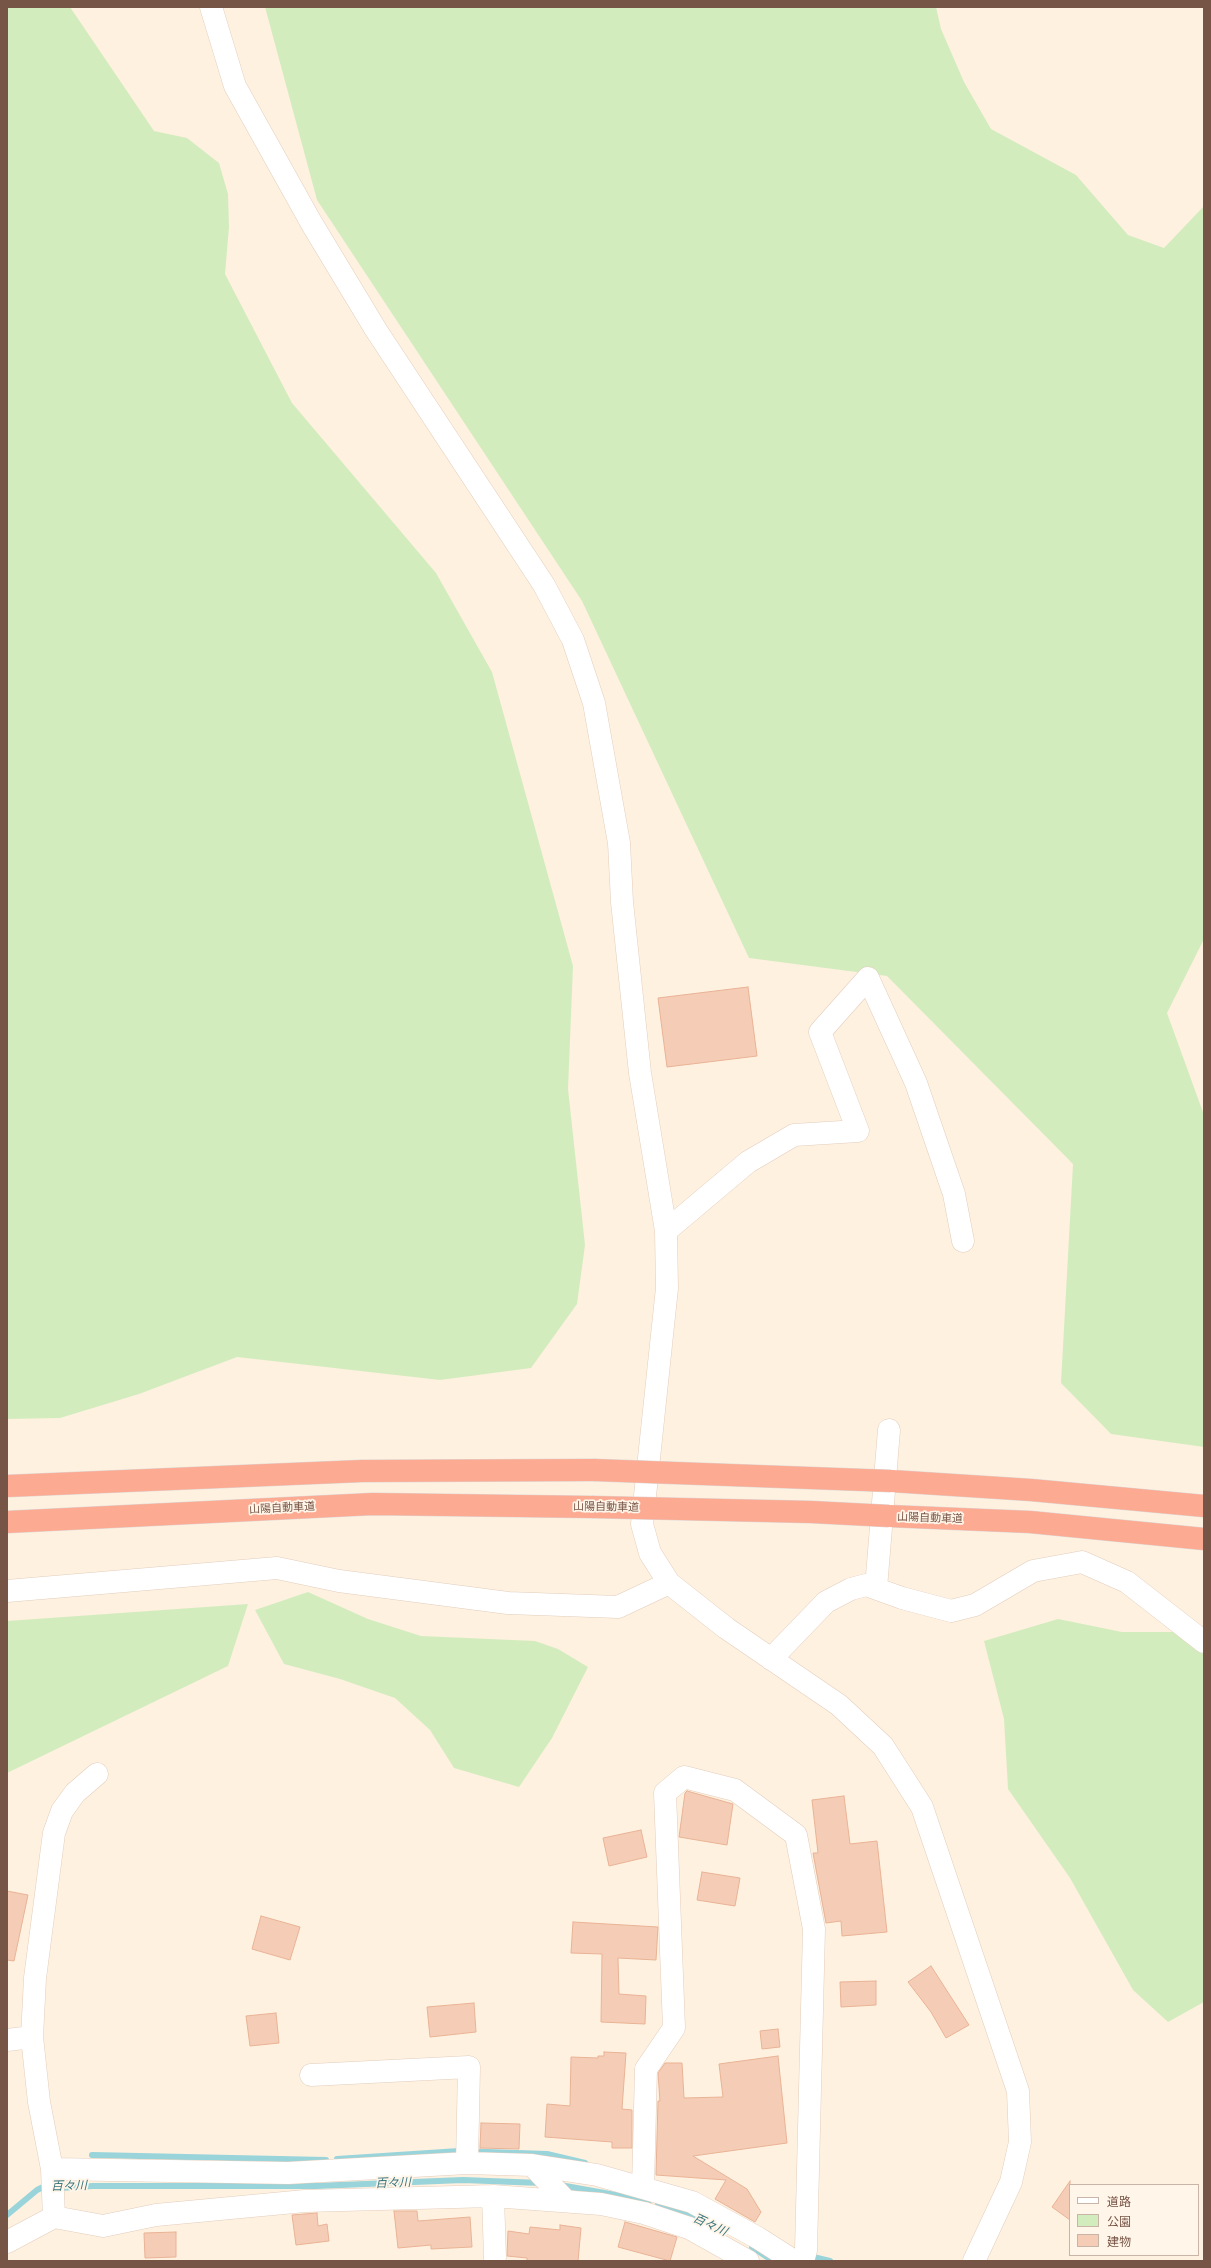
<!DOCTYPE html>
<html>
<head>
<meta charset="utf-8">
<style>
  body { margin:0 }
  #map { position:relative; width:1211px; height:2268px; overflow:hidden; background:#fef1e0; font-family:Inter,"Noto Sans JP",sans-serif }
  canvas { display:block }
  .frame { position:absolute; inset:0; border:8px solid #775546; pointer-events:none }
  .legend { position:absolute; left:1069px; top:2184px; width:130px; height:72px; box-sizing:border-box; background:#fff5e8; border:1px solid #c9b5a7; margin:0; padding:5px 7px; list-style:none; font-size:12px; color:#775546 }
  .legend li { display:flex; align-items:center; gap:8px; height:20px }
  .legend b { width:20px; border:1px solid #c9b5a7 }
</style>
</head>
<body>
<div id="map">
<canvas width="1211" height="2268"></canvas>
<div class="frame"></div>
<ul class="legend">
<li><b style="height:5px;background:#fff"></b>道路</li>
<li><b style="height:11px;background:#d3ecbe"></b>公園</li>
<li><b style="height:11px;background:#f5cdb6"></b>建物</li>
</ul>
</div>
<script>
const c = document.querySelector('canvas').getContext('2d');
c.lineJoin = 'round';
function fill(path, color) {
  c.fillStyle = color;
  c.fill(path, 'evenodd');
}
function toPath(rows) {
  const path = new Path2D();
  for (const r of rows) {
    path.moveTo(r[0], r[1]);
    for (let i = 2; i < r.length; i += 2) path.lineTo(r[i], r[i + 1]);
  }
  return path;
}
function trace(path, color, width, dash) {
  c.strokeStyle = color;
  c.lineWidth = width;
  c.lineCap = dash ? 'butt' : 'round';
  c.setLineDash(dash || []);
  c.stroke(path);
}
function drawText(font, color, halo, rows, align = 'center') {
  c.font = font + ' Inter,"Noto Sans JP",sans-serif';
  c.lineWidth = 3.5;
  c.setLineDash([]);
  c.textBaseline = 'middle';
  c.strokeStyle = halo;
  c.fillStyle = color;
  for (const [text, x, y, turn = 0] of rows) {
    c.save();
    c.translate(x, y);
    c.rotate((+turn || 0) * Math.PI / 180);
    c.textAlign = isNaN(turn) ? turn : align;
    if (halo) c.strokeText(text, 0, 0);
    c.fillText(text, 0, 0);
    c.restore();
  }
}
const green = toPath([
  [7,7,70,7,154,131,187,138,219,163,228,194,229,227,225,274,292,403,436,573,492,672,573,966,568,1089,585,1245,577,1304,531,1368,440,1380,237,1357,139,1394,60,1418,7,1419],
  [265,7,936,7,941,29,964,82,991,129,1076,175,1128,235,1164,248,1204,206,1204,939,1167,1013,1204,1115,1204,1447,1111,1434,1061,1383,1073,1164,887,976,749,958,582,601,317,200],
  [308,1592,368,1619,421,1636,535,1641,558,1649,588,1667,552,1738,519,1787,454,1768,430,1730,395,1698,340,1679,284,1664,255,1610],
  [248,1604,228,1666,7,1773,7,1621],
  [1058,1619,1122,1632,1204,1632,1204,2002,1168,2022,1133,1990,1070,1878,1008,1789,1004,1719,984,1641]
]);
const stream = toPath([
  [92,2155,326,2160],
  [337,2159,459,2151,547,2154,585,2163],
  [560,2185,649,2201],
  [658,2203,707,2222],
  [7,2215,37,2190,45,2186,60,2188,93,2186,316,2186,463,2180,541,2183],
  [752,2247,773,2261],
  [809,2256,830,2261]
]);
const building = toPath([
  [748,987,757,1056,667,1067,658,998,748,987],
  [687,1791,733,1804,727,1845,679,1837,685,1793,687,1791],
  [844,1796,850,1844,877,1841,887,1932,842,1936,841,1921,826,1923,813,1853,818,1853,812,1800,844,1796],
  [641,1830,647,1857,609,1866,603,1838,641,1830],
  [702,1872,740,1878,735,1906,697,1900,702,1872],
  [7,1891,28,1895,14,1961,7,1960,7,1891],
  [261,1916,300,1927,290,1960,252,1949,261,1916],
  [573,1922,658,1927,656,1960,618,1958,619,1994,646,1996,645,2024,601,2022,602,1954,571,1953,573,1922],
  [931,1966,969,2025,946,2038,931,2012,908,1982,931,1966],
  [876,1981,876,2005,841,2007,840,1982,876,1981],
  [474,2003,476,2032,430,2037,427,2007,474,2003],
  [276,2013,279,2043,250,2046,246,2016,276,2013],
  [778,2029,780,2047,762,2049,760,2031,778,2029],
  [604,2052,626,2053,622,2109,632,2110,632,2148,612,2148,612,2142,545,2137,547,2104,570,2106,571,2057,598,2058,598,2056,604,2056,604,2052],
  [778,2056,787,2143,693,2156,747,2189,761,2212,755,2222,715,2199,726,2180,656,2175,658,2101,660,2101,658,2073,665,2063,682,2063,684,2098,723,2097,719,2064,778,2056],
  [481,2123,520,2124,519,2149,480,2148,481,2123],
  [1070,2181,1070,2220,1052,2207,1070,2181],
  [394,2211,417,2211,418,2221,470,2217,472,2247,431,2249,431,2245,398,2248,394,2211],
  [317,2213,318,2226,327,2224,329,2241,296,2245,292,2215,317,2213],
  [625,2222,677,2237,670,2261,618,2247,625,2222],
  [560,2225,581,2228,578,2261,527,2261,527,2258,507,2256,508,2231,529,2234,530,2227,560,2230,560,2225],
  [176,2232,176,2257,145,2258,144,2233,176,2232]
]);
const minor = toPath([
  [211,7,235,86,312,224,376,330,544,585,573,640,594,703,619,843,622,902,640,1073,666,1231,667,1288,642,1524,650,1553,669,1583,726,1628,839,1705,883,1746,922,1807,1018,2091,1020,2142,1011,2182,974,2261],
  [666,1231,748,1162,794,1135,858,1131,820,1032,868,978,916,1083,954,1194,963,1241],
  [876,1588,889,1430],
  [7,1591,277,1568,339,1581,508,1603,618,1607,669,1583],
  [771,1659,826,1602,851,1589,866,1585,902,1598,951,1611,975,1605,1033,1571,1082,1562,1127,1582,1204,1642],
  [7,2040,32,2037],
  [311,2075,469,2067,467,2163],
  [532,2165,597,2175,692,2202,758,2238,794,2261],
  [52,2169,288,2173,467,2163,532,2165,566,2201],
  [643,2188,646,2069,674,2028,665,1793,684,1777,735,1790,796,1835,814,1929,806,2250,803,2261],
  [54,2217,52,2169,39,2102,32,2037,35,1978,54,1833,62,1811,75,1793,97,1774],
  [7,2242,54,2217,103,2226,156,2215,305,2201,493,2196],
  [495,2258,493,2196,601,2204,644,2213,689,2228,748,2261]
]);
const highway = toPath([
  [891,1481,1031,1490,1204,1506],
  [7,1486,362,1471,594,1470],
  [889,1516,1030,1522,1204,1539],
  [7,1522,373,1504,592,1507]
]);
const highwayBridge = toPath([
  [594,1470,891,1481],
  [592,1507,811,1512,889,1516]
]);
const streetNames = [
  ["山陽自動車道",606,1507,1],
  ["山陽自動車道",282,1508,-3],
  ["山陽自動車道",930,1518,2]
];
const waterNames = [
  ["百々川",393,2183,-2],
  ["百々川",69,2186,-1],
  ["百々川",710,2225,25]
];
fill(green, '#d3ecbe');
trace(stream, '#99d4db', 6);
fill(building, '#f5cdb6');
trace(building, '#e9b295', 1);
trace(minor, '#e3cdbc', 23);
trace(highway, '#ded6d3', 23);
trace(minor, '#fff', 22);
trace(highway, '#fdaa92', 22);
trace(highwayBridge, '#ded6d3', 23, []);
trace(highwayBridge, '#fdaa92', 22);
drawText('11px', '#775546', '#fff5e8', streetNames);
drawText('italic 12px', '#38757e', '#fff5e8', waterNames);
</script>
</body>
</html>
